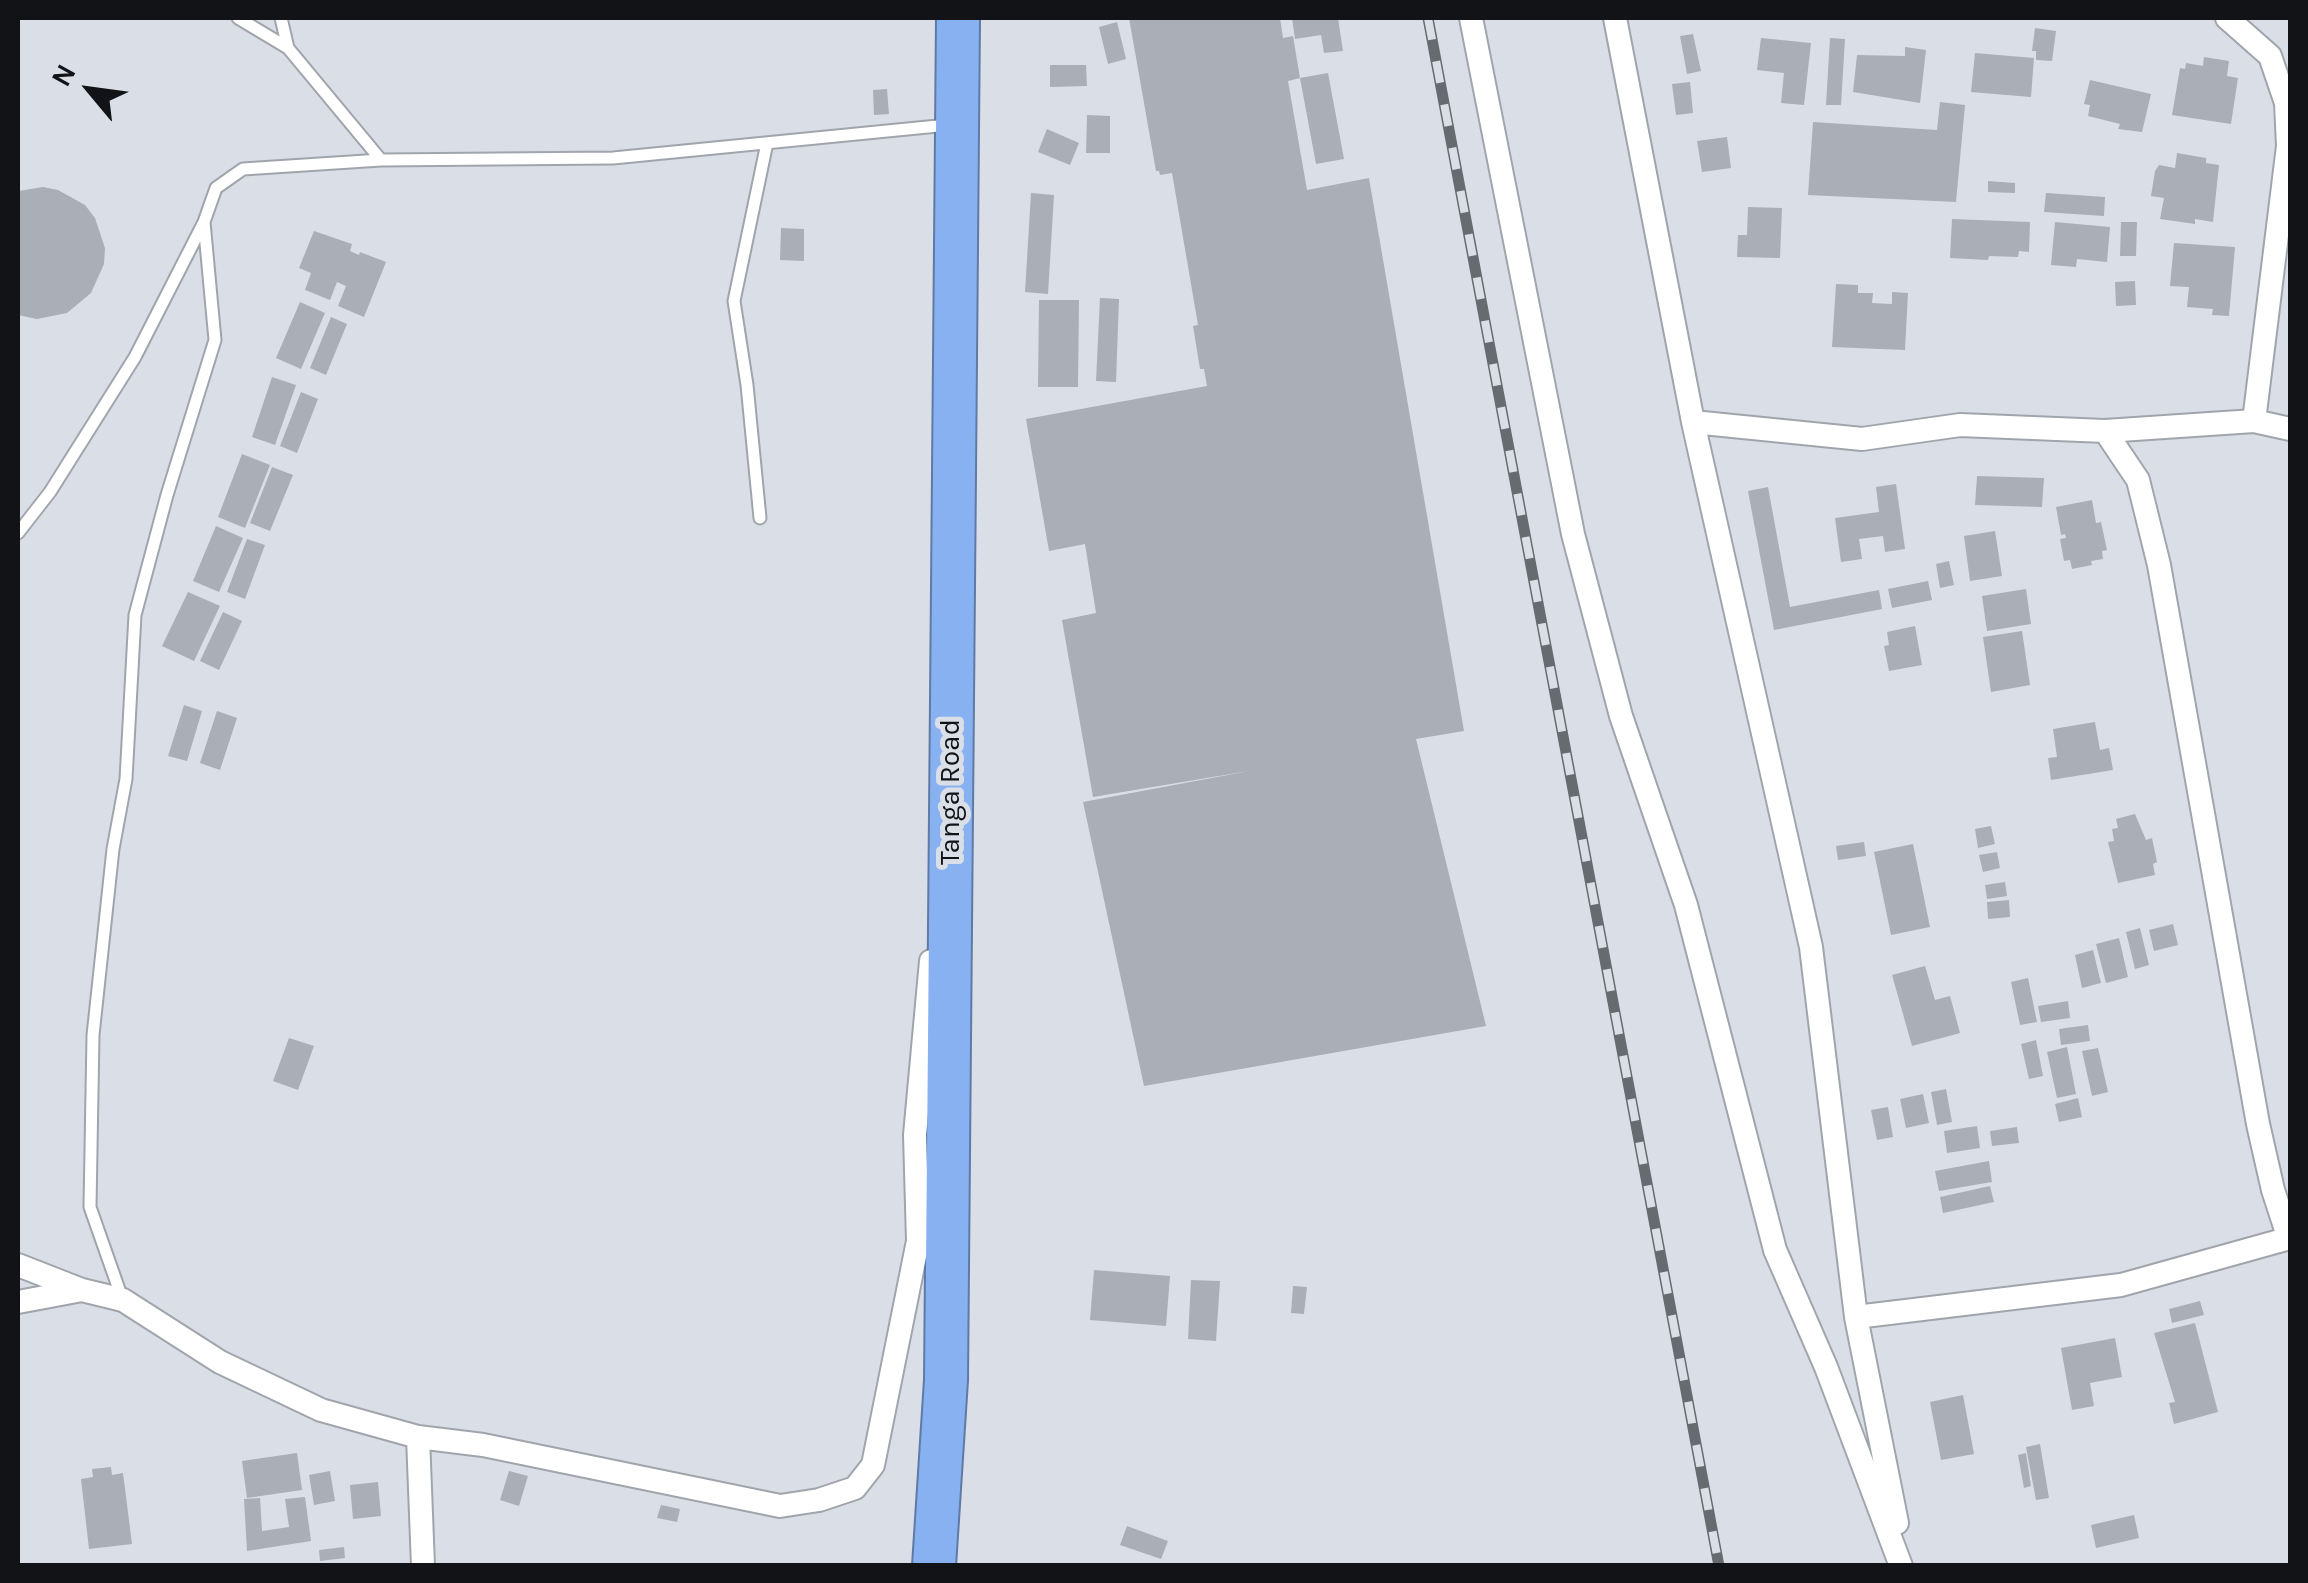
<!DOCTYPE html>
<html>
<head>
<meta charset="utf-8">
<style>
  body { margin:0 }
  #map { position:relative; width:2308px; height:1583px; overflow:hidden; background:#dadfe7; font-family:Karla,sans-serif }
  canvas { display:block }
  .frame { position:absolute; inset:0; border:20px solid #121316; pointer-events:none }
  .north { position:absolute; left:40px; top:40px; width:100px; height:100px; -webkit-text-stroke:8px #dadfe7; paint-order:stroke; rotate:299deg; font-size:28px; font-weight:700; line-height:40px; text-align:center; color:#121316 }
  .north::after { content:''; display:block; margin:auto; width:35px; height:45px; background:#121316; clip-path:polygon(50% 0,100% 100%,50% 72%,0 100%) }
</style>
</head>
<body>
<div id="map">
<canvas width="2308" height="1583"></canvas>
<div class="frame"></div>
<div class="north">N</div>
</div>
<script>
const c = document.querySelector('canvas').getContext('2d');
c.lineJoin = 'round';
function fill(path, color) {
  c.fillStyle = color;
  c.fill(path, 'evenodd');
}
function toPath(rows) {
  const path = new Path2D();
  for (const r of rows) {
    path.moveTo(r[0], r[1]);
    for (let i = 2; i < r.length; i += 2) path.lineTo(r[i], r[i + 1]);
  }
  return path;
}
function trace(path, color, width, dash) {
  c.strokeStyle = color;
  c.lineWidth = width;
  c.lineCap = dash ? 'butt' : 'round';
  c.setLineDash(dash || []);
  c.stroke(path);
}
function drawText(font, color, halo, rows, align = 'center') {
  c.font = font + ' Karla,sans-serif';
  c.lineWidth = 10;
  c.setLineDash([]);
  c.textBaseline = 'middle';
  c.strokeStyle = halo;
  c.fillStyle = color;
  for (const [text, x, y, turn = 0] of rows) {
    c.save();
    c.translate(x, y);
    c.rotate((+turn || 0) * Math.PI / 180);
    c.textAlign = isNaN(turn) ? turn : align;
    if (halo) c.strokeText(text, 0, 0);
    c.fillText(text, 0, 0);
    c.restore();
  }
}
const building = toPath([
  [1129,18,1280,18,1283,38,1293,36,1300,78,1288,81,1307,190,1369,178,1464,731,1416,739,1486,1026,1144,1086,1083,802,1249,771,1093,797,1062,620,1096,613,1085,544,1049,551,1026,419,1207,386,1204,369,1200,369,1193,326,1198,325,1172,173,1160,175,1159,171,1156,171],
  [1292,18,1338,18,1343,51,1324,53,1321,35,1295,39],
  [1117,22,1126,59,1108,64,1099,27],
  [2035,28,2056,31,2052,61,2036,60,2036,51,2032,51],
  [1693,34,1701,71,1687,74,1680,36],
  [1761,38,1811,43,1804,105,1781,103,1784,73,1757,70],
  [1830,38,1845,39,1841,105,1826,105],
  [1905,47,1926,50,1920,103,1853,92,1857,55,1905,56],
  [1975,53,2034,58,2031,97,1971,92],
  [2204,57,2229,61,2227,76,2238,78,2231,124,2172,115,2180,68,2185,69,2186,63,2203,66],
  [1050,65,1086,65,1087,86,1050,87],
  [1328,73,1344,159,1316,164,1300,78],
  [2090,80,2151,94,2142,132,2118,129,2120,124,2088,116,2090,105,2084,104],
  [1690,82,1693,113,1676,115,1672,84],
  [887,89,889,114,874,115,873,90],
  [1940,102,1965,105,1956,202,1808,195,1813,122,1937,130],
  [1087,115,1110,116,1110,153,1086,153],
  [1047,129,1079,143,1070,165,1038,152],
  [1727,137,1731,168,1702,172,1697,141],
  [2177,153,2206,158,2206,163,2219,165,2213,222,2195,219,2195,224,2160,219,2164,198,2151,196,2155,171,2159,165,2175,168],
  [1988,181,2015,183,2015,193,1988,192],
  [43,187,58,190,85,205,95,218,105,248,104,264,91,293,67,313,37,319,18,315,18,191],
  [1031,193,1054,195,1048,294,1025,292],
  [2046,193,2105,197,2104,216,2044,212],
  [1748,207,1782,208,1780,258,1737,257,1738,235,1747,235],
  [1952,219,2030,222,2029,252,2019,251,2018,257,1989,256,1988,260,1950,258],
  [2055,222,2110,227,2107,262,2077,259,2076,267,2051,265],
  [2121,222,2137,222,2136,256,2120,256],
  [781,228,804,229,804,261,780,260],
  [314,231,352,244,350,251,359,255,360,252,386,262,364,317,338,306,346,286,337,282,330,300,305,290,311,273,299,268],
  [2174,243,2235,247,2229,316,2212,315,2213,309,2187,307,2189,287,2170,286],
  [2135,281,2136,305,2116,306,2115,282],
  [1836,284,1858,285,1858,293,1873,293,1872,303,1892,304,1892,292,1908,293,1905,350,1832,347],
  [1100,298,1119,299,1116,382,1096,381],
  [1039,300,1079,300,1078,387,1038,387],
  [300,302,325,313,301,369,276,358],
  [331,317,347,324,326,375,310,368],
  [272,377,296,385,275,445,252,437],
  [301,392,318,399,297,453,280,446],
  [242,454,270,465,245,528,218,517],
  [272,467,293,475,270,531,250,523],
  [1977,476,2044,478,2042,507,1975,505],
  [1896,484,1905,549,1885,552,1883,536,1859,539,1862,559,1841,562,1835,518,1879,512,1876,487],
  [1768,487,1790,607,1879,590,1882,609,1774,630,1748,491],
  [2092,500,2096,523,2101,522,2107,550,2102,551,2103,559,2091,561,2092,565,2072,569,2070,560,2064,561,2060,539,2066,538,2065,534,2061,535,2056,507],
  [216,526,243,538,219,592,193,581],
  [1995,531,2002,576,1970,581,1964,536],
  [247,539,265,545,245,599,227,592],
  [1949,561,1954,585,1940,588,1936,564],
  [1928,581,1932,600,1892,608,1888,589],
  [2026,589,2031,624,1987,631,1982,596],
  [188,592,220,606,194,661,162,646],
  [223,612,242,621,219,670,200,661],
  [1915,626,1922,665,1889,671,1884,646,1889,645,1887,632],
  [2022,631,2030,685,1991,692,1983,637],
  [184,705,202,711,187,761,168,756],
  [217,711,237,718,220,770,200,763],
  [2095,722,2100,750,2109,748,2113,770,2051,780,2048,758,2057,757,2053,729],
  [2135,814,2146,840,2152,838,2157,862,2153,864,2155,875,2118,883,2108,842,2114,841,2112,829,2118,828,2116,819],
  [1991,826,1995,844,1978,848,1975,829],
  [1864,842,1866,856,1838,860,1836,846],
  [1913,844,1930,927,1891,935,1874,852],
  [1997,852,2000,868,1983,872,1979,855],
  [2005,882,2007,896,1987,899,1985,885],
  [2009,900,2010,917,1988,919,1987,902],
  [2173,924,2178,945,2154,951,2149,930],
  [2140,928,2149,965,2135,969,2126,932],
  [2119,938,2128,977,2106,983,2096,944],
  [2093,950,2101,983,2082,988,2075,955],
  [1925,966,1935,1000,1950,996,1960,1033,1912,1046,1892,975],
  [2028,978,2037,1022,2020,1025,2011,982],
  [2068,1001,2070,1018,2041,1022,2038,1006],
  [2088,1025,2090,1041,2061,1045,2059,1029],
  [289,1038,314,1046,298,1090,273,1081],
  [2036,1040,2043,1076,2029,1079,2021,1044],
  [2067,1047,2076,1094,2057,1098,2047,1052],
  [2098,1048,2108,1092,2092,1096,2082,1051],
  [1946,1089,1952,1122,1937,1125,1931,1092],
  [1923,1094,1929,1123,1906,1128,1900,1099],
  [2078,1098,2082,1117,2059,1122,2055,1104],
  [1888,1107,1893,1137,1877,1140,1871,1110],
  [1977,1126,1980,1148,1947,1153,1944,1131],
  [2017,1127,2019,1143,1992,1146,1990,1131],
  [1989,1161,1992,1182,1939,1191,1935,1171],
  [1990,1186,1994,1202,1943,1213,1940,1197],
  [1094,1270,1170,1276,1166,1326,1090,1320],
  [1191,1280,1220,1281,1216,1341,1188,1339],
  [1293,1286,1307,1287,1304,1314,1291,1313],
  [2200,1301,2204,1315,2172,1323,2169,1309],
  [2195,1323,2218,1412,2174,1424,2169,1403,2175,1402,2154,1333],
  [2115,1338,2122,1377,2090,1383,2094,1406,2072,1410,2061,1348],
  [1963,1395,1974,1454,1941,1460,1930,1402],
  [2040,1444,2049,1498,2036,1500,2026,1447],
  [297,1453,302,1490,247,1498,242,1461],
  [2026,1453,2031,1486,2024,1488,2018,1455],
  [111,1467,112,1475,123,1473,132,1544,89,1549,81,1479,93,1477,92,1469],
  [330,1471,335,1501,314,1505,309,1475],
  [509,1471,528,1476,519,1506,500,1500],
  [378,1482,381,1516,353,1519,350,1485],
  [305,1497,311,1541,247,1551,244,1499,260,1498,262,1531,289,1527,285,1499],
  [661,1505,680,1509,677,1522,657,1518],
  [2134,1515,2139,1538,2096,1548,2091,1525],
  [1127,1526,1168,1541,1161,1559,1120,1545],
  [344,1547,345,1558,320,1561,319,1550]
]);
const lane = toPath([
  [238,18,288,48,381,160],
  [281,18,288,48],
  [760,518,747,385,734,301,767,143],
  [18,533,50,492,135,357,204,222],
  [122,1298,90,1207,93,1035,113,849,126,779,135,615,167,495,215,340,204,222,216,188,243,169,381,160,613,158,948,125]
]);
const street = toPath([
  [1471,18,1573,534,1621,716,1686,905,1775,1250,1826,1367,1901,1566],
  [1615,18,1693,422,1811,947,1856,1317,1897,1523],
  [2227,18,2270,56,2286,103,2288,146,2254,421],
  [1693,422,1862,439,1960,425,2105,431,2254,421,2290,429],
  [2105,431,2138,480,2159,565,2258,1124,2273,1190,2289,1239],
  [18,1265,82,1290,123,1300,220,1362,321,1410,418,1437,483,1445,780,1506,819,1500,855,1488,873,1465,918,1241,915,1135,931,961],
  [18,1302,82,1290],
  [1856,1317,2121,1285,2290,1238],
  [418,1437,423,1566]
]);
const highway = toPath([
  [934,1566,946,1380,958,18]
]);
const rail = toPath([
  [1428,18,1719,1566]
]);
const streetNames = [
  ["Tanga Road",951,792,-90]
];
fill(building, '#aaaeb6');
trace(lane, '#a0a5ac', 15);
trace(street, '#a0a5ac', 26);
trace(highway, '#5f7aa5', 46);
trace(lane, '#fff', 11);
trace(street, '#fff', 22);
trace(highway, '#88b1f2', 42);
trace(rail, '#676a6f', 11);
trace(rail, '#dadfe7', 8, [22]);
drawText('28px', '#121316', '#dadfe7', streetNames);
</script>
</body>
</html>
